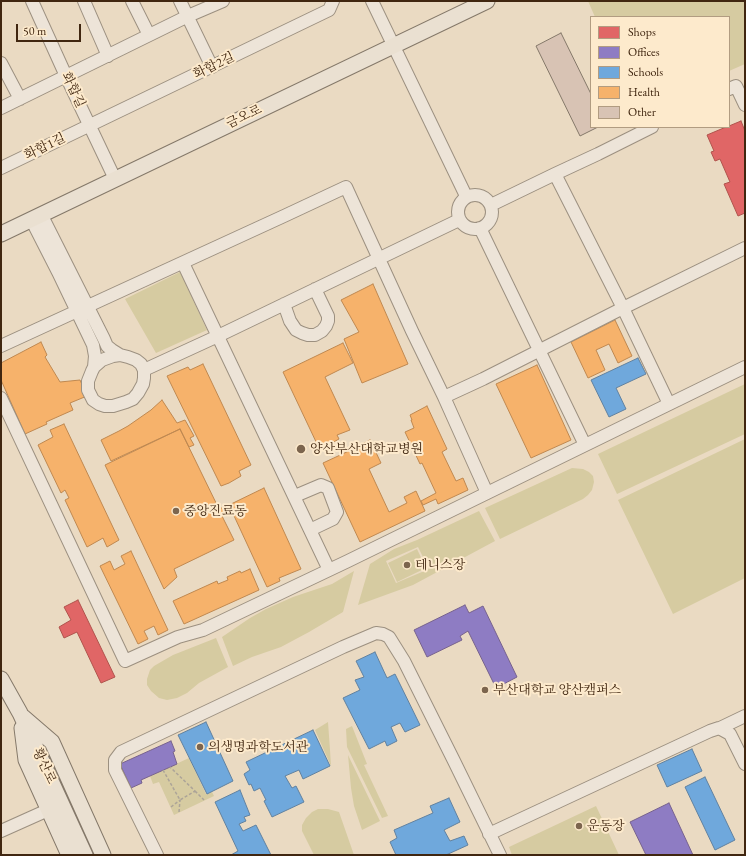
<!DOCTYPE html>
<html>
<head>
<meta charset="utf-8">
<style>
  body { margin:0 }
  #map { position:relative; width:746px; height:856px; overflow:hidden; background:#eadac2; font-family:"EB Garamond",serif }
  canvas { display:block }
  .frame { position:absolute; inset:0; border:2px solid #402610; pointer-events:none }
  .legend { position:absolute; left:590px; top:16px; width:140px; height:112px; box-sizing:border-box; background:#fdeacc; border:1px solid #b19c81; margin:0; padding:5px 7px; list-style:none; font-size:12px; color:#402610 }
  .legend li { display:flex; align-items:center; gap:8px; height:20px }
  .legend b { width:20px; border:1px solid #b19c81 }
  .scale { position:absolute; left:16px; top:24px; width:65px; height:18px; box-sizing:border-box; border:2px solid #402610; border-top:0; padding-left:5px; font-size:12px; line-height:14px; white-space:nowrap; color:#402610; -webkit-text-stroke:3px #fdeacc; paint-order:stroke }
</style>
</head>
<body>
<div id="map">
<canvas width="746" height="856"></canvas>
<div class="frame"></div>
<ul class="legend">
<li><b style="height:11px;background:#e06666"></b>Shops</li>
<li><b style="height:11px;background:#8e7cc3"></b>Offices</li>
<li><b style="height:11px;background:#6fa8dc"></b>Schools</li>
<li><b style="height:11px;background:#f6b26b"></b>Health</li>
<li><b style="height:11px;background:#d8c3b4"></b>Other</li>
</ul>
<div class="scale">50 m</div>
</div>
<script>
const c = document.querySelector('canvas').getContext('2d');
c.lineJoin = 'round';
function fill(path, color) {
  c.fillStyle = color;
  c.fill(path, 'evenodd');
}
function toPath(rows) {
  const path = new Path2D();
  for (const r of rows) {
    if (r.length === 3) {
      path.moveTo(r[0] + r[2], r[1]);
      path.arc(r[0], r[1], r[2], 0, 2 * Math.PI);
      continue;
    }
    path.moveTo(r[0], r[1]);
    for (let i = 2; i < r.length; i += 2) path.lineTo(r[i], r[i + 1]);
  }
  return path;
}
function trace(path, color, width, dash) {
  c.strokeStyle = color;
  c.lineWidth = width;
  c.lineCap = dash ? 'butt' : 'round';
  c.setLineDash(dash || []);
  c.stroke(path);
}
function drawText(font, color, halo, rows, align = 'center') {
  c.font = font + ' "EB Garamond","Noto Serif KR",serif';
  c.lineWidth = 4;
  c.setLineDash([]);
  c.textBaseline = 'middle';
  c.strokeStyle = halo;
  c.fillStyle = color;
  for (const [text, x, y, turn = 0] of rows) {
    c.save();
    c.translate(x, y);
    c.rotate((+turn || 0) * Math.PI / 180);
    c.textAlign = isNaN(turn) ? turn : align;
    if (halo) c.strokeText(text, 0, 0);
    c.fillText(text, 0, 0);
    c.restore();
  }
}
const green = toPath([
  [588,1,745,1,745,64,729,71,729,17,595,17],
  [180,272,207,330,156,353,125,299],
  [745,384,745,434,617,494,598,454],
  [745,439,745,578,673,614,618,500],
  [572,468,583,469,589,472,593,476,594,482,592,490,588,495,583,499,500,539,485,508],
  [479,511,495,541,413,585,358,605,370,564,394,549,417,540],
  [418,547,429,569,396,583,386,561],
  [417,549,426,568,397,582,388,563],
  [354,571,343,612,309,632,281,647,252,657,233,666,222,637,250,618,266,609,293,597,332,584],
  [216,638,228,667,199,683,187,693,177,698,167,700,159,698,151,691,147,685,147,679,150,670,154,666,173,655],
  [328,722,330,750,331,766,315,730],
  [352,726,367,764,364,765,388,816,382,818,347,747,346,729],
  [348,755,380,821,362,830,354,806,351,788],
  [189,758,206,794,212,792,214,796,174,815,159,782,153,784,150,776],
  [596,806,619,855,512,855,509,847],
  [318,809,328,809,339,812,354,855,314,855,302,831,302,825,306,818,312,812]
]);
const shops = toPath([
  [741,121,745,131,745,213,738,216,724,184,730,182,720,159,715,161,711,152,714,151,707,135,726,127,729,127,729,126,741,121],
  [78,600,115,677,101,683,77,632,64,638,59,627,71,620,64,607,78,600]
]);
const offices = toPath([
  [465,605,469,613,483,606,517,677,496,688,468,631,460,636,462,640,427,657,414,630,465,605],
  [171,741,175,751,173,752,177,764,141,780,142,783,131,788,120,764,171,741],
  [669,803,693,855,646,855,630,822,669,803]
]);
const schools = toPath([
  [638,358,646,374,616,388,626,409,609,417,591,380,638,358],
  [375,652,387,678,395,674,420,725,405,732,400,723,391,727,397,741,387,746,385,741,369,749,343,698,360,690,355,680,364,677,356,661,375,652],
  [206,722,233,781,207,794,178,735,206,722],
  [313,730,330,766,303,779,299,770,285,776,292,788,296,786,304,802,272,817,264,801,266,800,260,788,254,791,251,784,249,785,244,774,250,770,246,762,313,730],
  [692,749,702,771,667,787,657,765,692,749],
  [705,777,735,840,715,850,685,787,705,777],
  [240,790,250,815,244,817,246,821,239,824,243,831,256,825,271,855,231,855,238,851,215,802,240,790],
  [449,798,460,822,444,830,450,841,464,836,468,845,446,855,396,855,390,842,397,838,394,830,433,813,430,806,449,798]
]);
const health = toPath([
  [373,284,408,364,362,383,344,339,359,332,341,300,373,284],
  [615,320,632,356,618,363,609,344,596,350,605,370,588,378,571,342,615,320],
  [41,342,47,355,45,357,60,382,80,380,87,396,70,403,73,410,46,422,47,424,25,434,1,380,1,363,41,342],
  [343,343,353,363,325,377,350,430,337,435,339,439,323,448,321,444,318,446,283,372,343,343],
  [203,364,251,465,239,471,241,476,229,483,221,486,167,376,188,367,190,370,203,364],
  [537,365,571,440,531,458,496,384,537,365],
  [162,400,177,423,185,420,194,436,190,438,194,445,189,447,180,429,111,461,101,440,119,431,128,426,151,410,162,400],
  [427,406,447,449,442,452,456,481,463,478,468,490,438,504,436,499,423,505,421,501,436,493,422,463,420,464,405,432,414,428,411,420,412,420,410,415,427,406],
  [64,424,119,540,107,547,103,538,87,547,65,500,69,498,65,490,61,493,38,445,53,437,50,430,64,424],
  [180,429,219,509,224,507,227,514,222,516,234,540,174,569,177,577,164,589,105,465,180,429],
  [370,440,381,463,369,469,389,512,407,503,404,497,416,491,425,511,360,542,323,463,351,450,370,440],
  [264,488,301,569,279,578,280,581,267,587,229,505,264,488],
  [131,551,168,630,158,635,154,626,144,631,148,639,138,644,100,566,110,561,114,570,125,564,121,556,131,551],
  [250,569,259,590,184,624,173,601,217,581,218,584,228,580,227,577,240,571,241,573,250,569]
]);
const building = toPath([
  [561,33,591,94,591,127,598,127,580,136,536,46,561,33]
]);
const path = toPath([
  [163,770,180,800,195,791,170,767],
  [195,791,204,800],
  [171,807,180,800],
  [179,812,180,800]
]);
const minor = toPath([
  [32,1,66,76,115,179],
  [84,1,108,56],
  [132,1,149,35],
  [180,1,212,67],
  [372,1,466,196],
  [1,63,20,99],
  [729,89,736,86,745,105],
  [1,108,188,16,223,1],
  [1,168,329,10,333,1],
  [555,174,623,308,669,404],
  [475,212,17],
  [491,205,555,174,598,154,652,127],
  [41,214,104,339,107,346,112,350,120,355],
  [31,219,58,272,93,345,95,356,94,367],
  [480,228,585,445],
  [183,263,329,570],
  [284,304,290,321,296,330,302,333,308,335,315,335,322,331,326,326,328,321,328,316,315,289],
  [1,346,284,216,346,187,412,331,444,397,487,493],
  [120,355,128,357,136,360,141,364,144,370,144,378,143,384,138,393,133,399,126,402,113,406,105,406,99,404,93,400,88,390,88,381,92,371,94,367,102,360,113,356,120,355],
  [144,370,218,336,459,220],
  [444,397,483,379,623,308,745,248],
  [1,398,125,661,178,637,203,630,348,561,745,367],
  [295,496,321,485,328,488,337,512,333,519,310,530],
  [720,728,745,716],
  [1,831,48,810],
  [489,834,710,731,719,728,730,734,745,764],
  [157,855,115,770,115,760,121,752,343,647,376,633,383,634,389,637,404,661,454,761,500,855]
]);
const major = toPath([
  [1,234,487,1],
  [1,679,20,713,85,855],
  [23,717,52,742,103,855],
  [22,728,26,760,69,855]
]);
const markers = [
  [301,449,5,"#7c654e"],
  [176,511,4,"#7c654e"],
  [407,565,4,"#7c654e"],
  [485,690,4,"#7c654e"],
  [200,747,4,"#7c654e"],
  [579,826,4,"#7c654e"]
];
const streetNames = [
  ["화합2길",214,66,-26],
  ["화합길",73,90,65],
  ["금오로",244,117,-25],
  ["화합1길",45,147,-26],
  ["황산로",44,766,65]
];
const poiNames = [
  ["양산부산대학교병원",310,449],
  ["중앙진료동",184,511],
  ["테니스장",415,565],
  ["부산대학교 양산캠퍼스",493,690],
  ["의생명과학도서관",208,747],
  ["운동장",587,826]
];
fill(green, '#d6cba1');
fill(shops, '#e06666');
trace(shops, '#b0534c', 1);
fill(offices, '#8e7cc3');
trace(offices, '#77628d', 1);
fill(schools, '#6fa8dc');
trace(schools, '#61819f', 1);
fill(health, '#f6b26b');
trace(health, '#bf8850', 1);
fill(building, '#d8c3b4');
trace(building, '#847869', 1);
trace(minor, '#9c9080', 14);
trace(major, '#847869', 17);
trace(path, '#aca498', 1.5, [3, 2]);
trace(minor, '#ede4d8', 12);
trace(major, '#eae0d1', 15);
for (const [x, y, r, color] of markers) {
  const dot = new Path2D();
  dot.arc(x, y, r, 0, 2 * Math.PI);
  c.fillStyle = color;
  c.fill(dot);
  trace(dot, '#fdeacc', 1.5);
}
drawText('13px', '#402610', '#fdeacc', streetNames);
drawText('13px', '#402610', '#fdeacc', poiNames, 'left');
</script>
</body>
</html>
